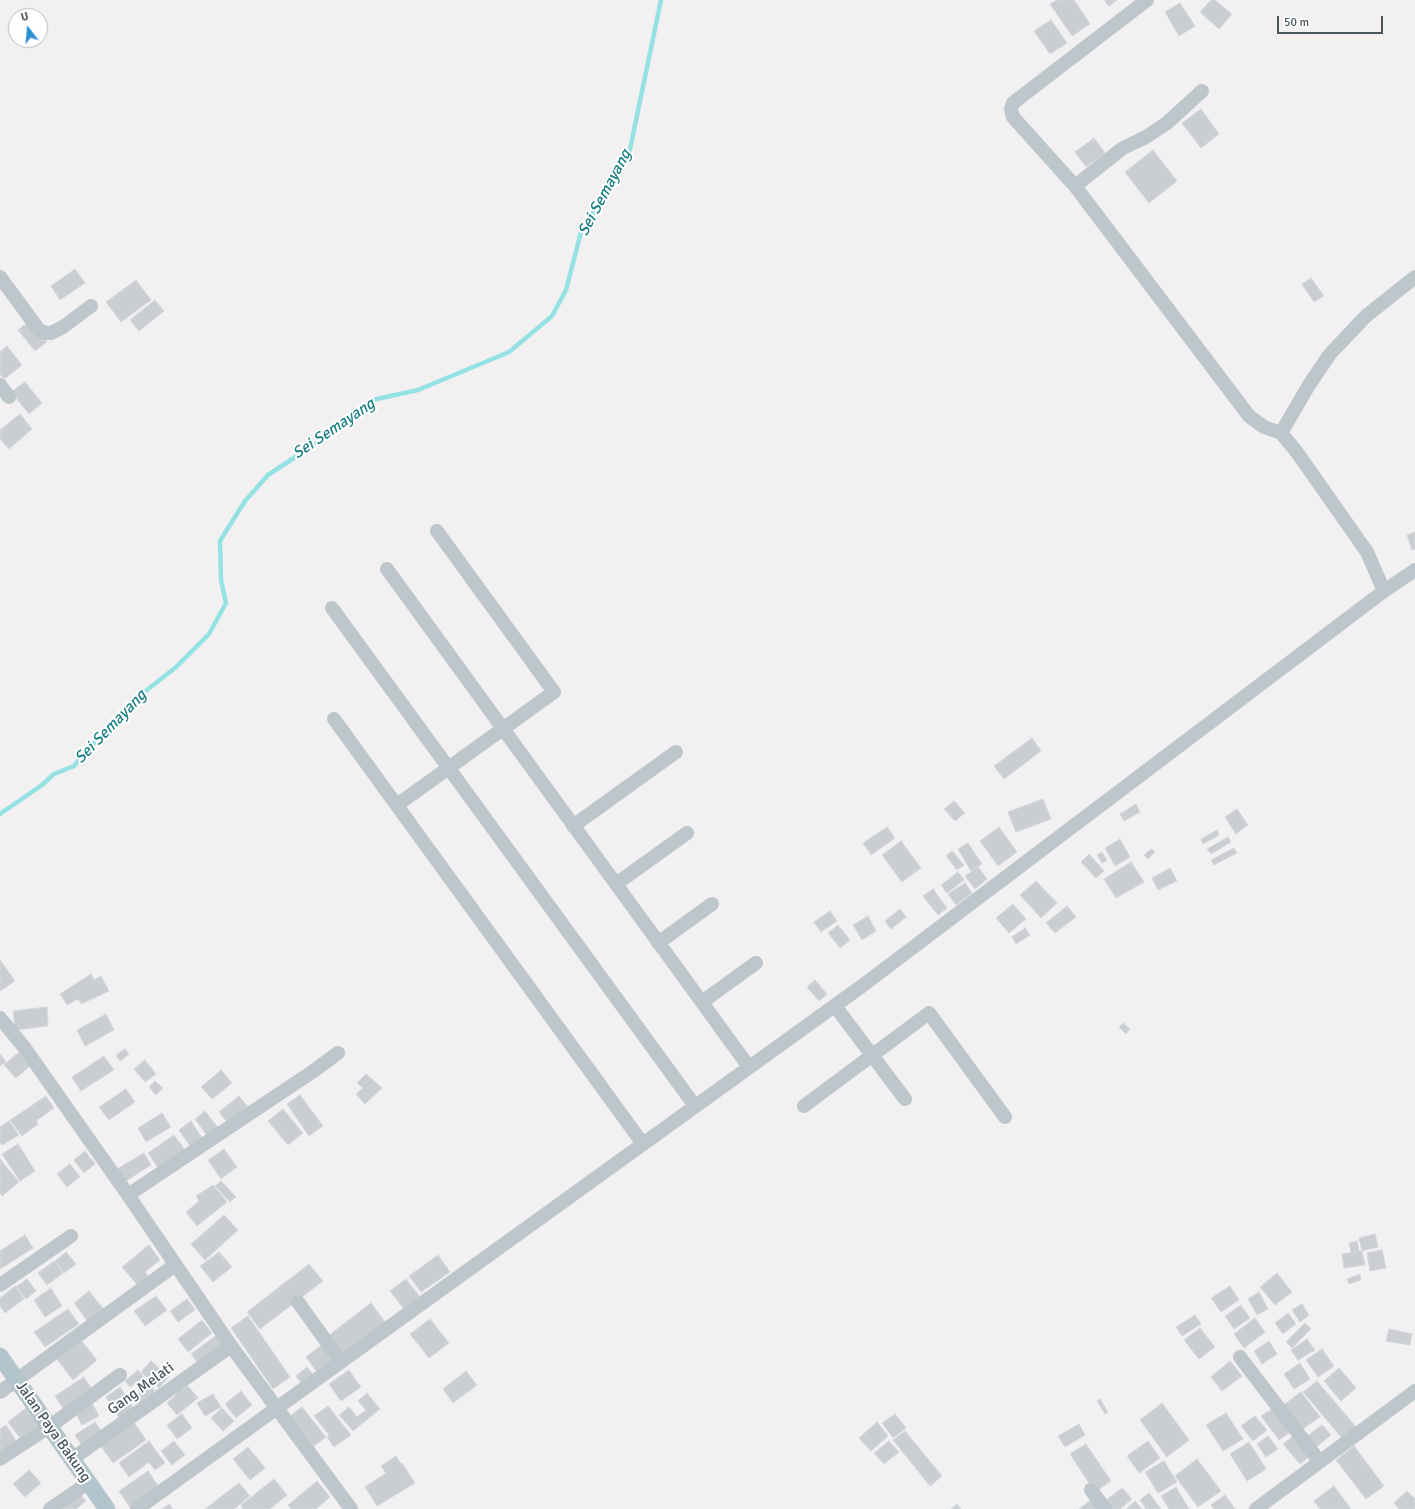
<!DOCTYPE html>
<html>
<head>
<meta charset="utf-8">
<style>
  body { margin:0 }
  #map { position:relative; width:1415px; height:1509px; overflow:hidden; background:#f2f0f0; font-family:Signika,sans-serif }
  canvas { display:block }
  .north { position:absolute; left:8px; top:8px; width:40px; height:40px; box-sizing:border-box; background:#fff; border:1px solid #b6bbbe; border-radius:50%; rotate:344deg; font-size:11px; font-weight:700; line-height:16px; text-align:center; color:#49565c }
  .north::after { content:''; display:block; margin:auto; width:14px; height:18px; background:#2a91d2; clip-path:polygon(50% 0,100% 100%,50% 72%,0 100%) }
  .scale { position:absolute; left:1277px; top:16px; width:106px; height:18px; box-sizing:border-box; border:2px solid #49565c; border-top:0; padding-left:5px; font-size:12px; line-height:14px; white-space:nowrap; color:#49565c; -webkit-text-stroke:3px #fff; paint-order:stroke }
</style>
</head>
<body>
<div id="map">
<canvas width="1415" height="1509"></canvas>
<div class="north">U</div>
<div class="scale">50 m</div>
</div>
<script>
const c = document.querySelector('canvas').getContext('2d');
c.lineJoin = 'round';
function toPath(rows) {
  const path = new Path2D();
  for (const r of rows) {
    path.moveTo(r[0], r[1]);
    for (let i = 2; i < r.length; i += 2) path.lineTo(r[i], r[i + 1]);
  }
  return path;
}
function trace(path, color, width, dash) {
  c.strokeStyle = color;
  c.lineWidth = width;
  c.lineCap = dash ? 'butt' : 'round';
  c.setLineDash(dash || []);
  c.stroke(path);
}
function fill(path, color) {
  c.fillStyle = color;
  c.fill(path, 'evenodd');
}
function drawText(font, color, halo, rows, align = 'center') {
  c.font = font + ' Signika,sans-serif';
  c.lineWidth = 4;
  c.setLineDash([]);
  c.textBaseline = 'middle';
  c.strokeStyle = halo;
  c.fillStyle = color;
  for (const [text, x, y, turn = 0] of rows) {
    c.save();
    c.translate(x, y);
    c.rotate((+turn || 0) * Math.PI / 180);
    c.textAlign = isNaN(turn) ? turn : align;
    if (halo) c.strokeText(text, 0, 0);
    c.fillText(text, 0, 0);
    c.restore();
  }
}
const stream = toPath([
  [0,814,42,785,54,774,74,766,129,704,175,668,209,634,226,603,221,580,220,541,245,501,268,475,318,442,372,400,418,390,509,352,552,316,566,290,581,232,629,154,661,0]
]);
const building = toPath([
  [1057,0,1074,0,1090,24,1072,36,1050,4,1057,0],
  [1104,0,1117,0,1109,6,1104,0],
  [1211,0,1215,0,1232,14,1219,29,1200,12,1211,0],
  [1180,3,1195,26,1179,36,1165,12,1180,3],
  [1051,20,1067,43,1050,54,1034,31,1051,20],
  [1201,109,1219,134,1201,148,1182,123,1201,109],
  [1094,138,1105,153,1086,167,1075,152,1094,138],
  [1153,150,1177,181,1149,203,1125,172,1153,150],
  [75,269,85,283,60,300,51,286,75,269],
  [1311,278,1324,296,1314,302,1302,284,1311,278],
  [136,280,151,300,121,322,106,302,136,280],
  [155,300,164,311,139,331,130,320,155,300],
  [30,321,47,342,35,351,18,330,30,321],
  [7,346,22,365,4,379,0,374,0,352,7,346],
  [25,382,42,403,29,414,11,392,25,382],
  [20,414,32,429,9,449,0,439,0,430,20,414],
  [1415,532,1415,549,1412,550,1407,535,1415,532],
  [1032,738,1041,751,1004,779,994,766,1032,738],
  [1043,799,1051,819,1016,832,1008,812,1043,799],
  [954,801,965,813,955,821,944,809,954,801],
  [1136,804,1140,812,1124,821,1120,814,1136,804],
  [1237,809,1248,825,1236,834,1225,817,1237,809],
  [887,827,895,838,871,855,863,843,887,827],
  [999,827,1017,852,998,866,980,841,999,827],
  [1217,830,1219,835,1203,844,1201,839,1217,830],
  [1228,837,1231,842,1211,854,1207,849,1228,837],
  [1120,839,1130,857,1115,866,1105,848,1120,839],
  [901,841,921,868,902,882,882,855,901,841],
  [968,843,982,864,971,871,958,849,968,843],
  [1234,848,1237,853,1214,865,1211,860,1234,848],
  [1151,849,1155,852,1148,859,1144,855,1151,849],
  [952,851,964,865,957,870,946,856,952,851],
  [1102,852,1107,860,1102,863,1097,855,1102,852],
  [1089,854,1104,871,1096,878,1081,862,1089,854],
  [1131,862,1144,882,1116,898,1104,879,1131,862],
  [978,867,987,879,975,889,965,876,978,867],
  [1170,868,1177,881,1158,890,1152,878,1170,868],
  [958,872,964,880,947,893,941,885,958,872],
  [1036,881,1057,903,1041,918,1020,895,1036,881],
  [965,883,972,893,956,905,948,894,965,883],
  [933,889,947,908,938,915,923,896,933,889],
  [1013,904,1026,919,1009,933,996,918,1013,904],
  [1067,906,1076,917,1055,933,1046,923,1067,906],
  [900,909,906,917,891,929,885,921,900,909],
  [830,911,837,921,821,932,814,922,830,911],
  [868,916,876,931,862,940,853,925,868,916],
  [838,925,850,940,840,948,828,933,838,925],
  [1025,928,1030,935,1016,944,1012,937,1025,928],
  [0,960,15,981,0,991,0,960],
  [91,974,94,980,101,976,109,991,81,1004,78,999,67,1005,60,994,91,974],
  [815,980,827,994,819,1001,807,987,815,980],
  [47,1007,48,1026,15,1030,13,1011,47,1007],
  [106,1014,114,1030,85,1046,77,1030,106,1014],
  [1123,1023,1130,1029,1126,1034,1119,1027,1123,1023],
  [125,1049,129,1054,120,1061,116,1055,125,1049],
  [19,1052,31,1065,16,1078,4,1065,19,1052],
  [0,1054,6,1062,0,1066,0,1054],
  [104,1056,114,1070,81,1091,72,1077,104,1056],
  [145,1060,156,1074,145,1082,134,1069,145,1060],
  [221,1070,232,1083,212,1099,201,1087,221,1070],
  [366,1074,382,1088,365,1104,356,1094,363,1088,357,1083,366,1074],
  [155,1081,163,1088,156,1095,149,1087,155,1081],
  [126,1089,135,1102,109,1120,99,1107,126,1089],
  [300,1095,323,1126,309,1136,287,1104,300,1095],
  [46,1096,54,1108,36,1121,38,1124,22,1136,10,1120,46,1096],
  [239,1096,249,1108,229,1124,219,1112,239,1096],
  [283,1109,303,1133,288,1145,268,1121,283,1109],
  [205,1111,219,1129,208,1137,195,1119,205,1111],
  [162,1113,171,1127,146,1142,138,1128,162,1113],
  [9,1121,19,1135,2,1145,0,1142,0,1127,9,1121],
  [191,1121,202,1138,190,1146,179,1130,191,1121],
  [174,1135,185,1150,159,1169,148,1153,174,1135],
  [18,1144,35,1171,20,1181,2,1154,18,1144],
  [224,1149,237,1167,221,1179,208,1160,224,1149],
  [85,1151,95,1164,84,1173,74,1160,85,1151],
  [144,1153,151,1165,123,1183,115,1170,144,1153],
  [0,1159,19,1182,2,1196,0,1193,0,1159],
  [70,1164,80,1177,67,1187,57,1174,70,1164],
  [221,1181,236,1197,230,1202,215,1186,221,1181],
  [213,1185,227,1202,197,1226,186,1212,199,1201,196,1196,213,1185],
  [224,1215,238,1230,205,1260,191,1244,224,1215],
  [1375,1234,1378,1247,1362,1251,1359,1238,1375,1234],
  [25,1235,33,1248,0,1269,0,1251,25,1235],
  [1357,1241,1359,1251,1351,1253,1349,1243,1357,1241],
  [149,1245,160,1260,145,1272,152,1280,141,1289,122,1267,149,1245],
  [1382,1250,1386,1268,1370,1271,1367,1253,1382,1250],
  [1362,1251,1365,1265,1344,1268,1342,1254,1362,1251],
  [66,1252,76,1264,64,1273,55,1261,66,1252],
  [219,1252,232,1267,213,1282,200,1266,219,1252],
  [438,1255,450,1272,421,1292,409,1276,438,1255],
  [54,1261,63,1273,47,1285,38,1273,54,1261],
  [309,1264,323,1281,260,1329,247,1312,309,1264],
  [1277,1273,1292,1292,1275,1305,1260,1287,1277,1273],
  [1360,1274,1361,1280,1349,1284,1347,1279,1360,1274],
  [27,1279,36,1291,26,1299,16,1287,27,1279],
  [406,1279,420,1297,404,1309,390,1291,406,1279],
  [15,1286,24,1299,5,1313,0,1306,0,1298,15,1286],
  [1230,1286,1239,1300,1221,1312,1211,1298,1230,1286],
  [51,1288,62,1306,45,1317,34,1300,51,1288],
  [89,1291,105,1311,89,1323,74,1303,89,1291],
  [1259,1292,1268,1309,1257,1315,1248,1299,1259,1292],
  [156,1296,167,1310,145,1326,134,1311,156,1296],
  [187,1299,195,1310,178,1322,170,1311,187,1299],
  [371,1303,385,1322,342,1354,328,1336,371,1303],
  [1302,1304,1309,1315,1300,1322,1292,1310,1302,1304],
  [1241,1305,1250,1318,1234,1329,1225,1316,1241,1305],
  [68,1309,79,1324,45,1347,34,1332,68,1309],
  [1288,1313,1296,1324,1283,1334,1275,1323,1288,1313],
  [1195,1315,1201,1324,1182,1336,1176,1327,1195,1315],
  [248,1316,290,1377,273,1389,231,1328,248,1316],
  [1255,1318,1265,1332,1244,1348,1234,1334,1255,1318],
  [430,1319,449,1343,429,1358,410,1334,430,1319],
  [202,1320,212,1333,188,1352,178,1339,202,1320],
  [1305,1323,1311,1329,1292,1348,1286,1342,1305,1323],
  [1200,1328,1215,1347,1199,1359,1184,1340,1200,1328],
  [1389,1329,1412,1334,1410,1345,1386,1341,1389,1329],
  [218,1334,225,1344,198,1363,191,1354,218,1334],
  [80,1339,97,1360,73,1380,56,1358,80,1339],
  [1307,1339,1315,1350,1298,1360,1291,1350,1307,1339],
  [1269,1341,1277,1354,1262,1364,1254,1351,1269,1341],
  [323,1344,334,1360,317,1372,306,1357,323,1344],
  [1322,1349,1334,1366,1318,1377,1306,1360,1322,1349],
  [151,1361,169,1377,159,1388,141,1372,151,1361],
  [1230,1361,1242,1376,1222,1391,1211,1377,1230,1361],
  [1300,1363,1310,1379,1294,1389,1284,1374,1300,1363],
  [307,1367,314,1376,302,1384,296,1376,307,1367],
  [1339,1368,1356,1388,1341,1401,1324,1381,1339,1368],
  [138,1370,155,1391,140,1402,135,1396,144,1389,138,1381,130,1387,125,1381,138,1370],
  [349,1370,361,1387,341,1401,329,1384,349,1370],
  [466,1371,477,1385,453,1403,443,1389,466,1371],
  [84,1377,92,1389,63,1408,55,1396,84,1377],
  [1317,1381,1356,1427,1342,1438,1303,1392,1317,1381],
  [179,1385,182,1390,188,1386,198,1398,177,1415,167,1403,176,1395,172,1390,179,1385],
  [120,1387,134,1409,119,1418,106,1397,120,1387],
  [241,1391,252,1405,236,1418,225,1404,241,1391],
  [1301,1392,1320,1417,1300,1431,1282,1406,1301,1392],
  [367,1393,380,1409,353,1431,339,1415,349,1407,357,1417,366,1410,358,1401,367,1393],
  [213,1394,221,1407,205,1416,197,1403,213,1394],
  [1100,1399,1108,1412,1105,1414,1097,1401,1100,1399],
  [92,1403,99,1416,82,1425,75,1412,92,1403],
  [1162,1403,1189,1440,1167,1457,1140,1420,1162,1403],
  [328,1406,351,1435,334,1447,327,1437,329,1435,314,1416,328,1406],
  [302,1407,326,1437,314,1446,290,1416,302,1407],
  [1275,1407,1293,1430,1279,1440,1261,1416,1275,1407],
  [26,1408,39,1425,21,1439,8,1422,26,1408],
  [222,1408,234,1421,223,1431,211,1418,222,1408],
  [1226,1413,1243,1439,1223,1451,1206,1425,1226,1413],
  [182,1414,192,1428,177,1439,167,1425,182,1414],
  [895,1414,906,1428,893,1438,882,1423,895,1414],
  [1255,1416,1267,1430,1253,1441,1241,1426,1255,1416],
  [133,1421,146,1440,113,1463,100,1445,133,1421],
  [95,1422,104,1435,84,1449,75,1435,95,1422],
  [877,1422,888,1436,871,1451,859,1438,877,1422],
  [1079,1424,1085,1435,1065,1447,1058,1436,1079,1424],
  [6,1425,16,1441,0,1452,0,1429,6,1425],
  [1322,1425,1331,1435,1315,1448,1306,1437,1322,1425],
  [905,1431,942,1476,930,1486,893,1440,905,1431],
  [1295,1435,1312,1454,1300,1464,1283,1444,1295,1435],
  [1268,1436,1278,1449,1266,1457,1257,1444,1268,1436],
  [149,1441,165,1463,155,1470,149,1462,129,1477,119,1463,149,1441],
  [174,1441,185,1455,172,1465,161,1451,174,1441],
  [889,1441,899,1452,884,1464,874,1453,889,1441],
  [1148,1441,1160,1458,1139,1473,1127,1456,1148,1441],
  [1249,1442,1266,1469,1247,1481,1230,1454,1249,1442],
  [1086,1444,1111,1481,1095,1492,1070,1454,1086,1444],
  [1354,1446,1384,1486,1366,1499,1336,1460,1354,1446],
  [248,1447,265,1468,250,1480,233,1459,248,1447],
  [396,1456,401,1464,402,1463,415,1483,377,1506,365,1487,386,1473,381,1466,396,1456],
  [1197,1459,1221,1491,1198,1507,1175,1476,1197,1459],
  [1164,1461,1177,1482,1158,1493,1145,1472,1164,1461],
  [29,1470,41,1483,25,1497,13,1484,29,1470],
  [148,1471,161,1490,131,1509,119,1491,148,1471],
  [274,1479,287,1495,270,1509,243,1509,241,1505,274,1479],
  [317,1481,330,1497,316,1509,291,1509,288,1505,317,1481],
  [239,1483,250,1496,234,1509,205,1509,239,1483],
  [1334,1486,1351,1509,1320,1509,1314,1501,1334,1486],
  [1176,1487,1189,1509,1169,1509,1161,1496,1176,1487],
  [1122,1488,1132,1499,1120,1509,1112,1509,1105,1501,1122,1488],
  [1407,1491,1415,1499,1415,1509,1399,1509,1394,1503,1407,1491],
  [1149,1493,1161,1509,1146,1509,1140,1500,1149,1493],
  [80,1494,86,1501,76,1509,63,1509,80,1494],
  [1225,1495,1235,1509,1214,1509,1211,1505,1225,1495],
  [1095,1497,1104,1509,1079,1509,1095,1497],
  [1135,1501,1142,1509,1126,1509,1135,1501],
  [169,1504,173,1509,162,1509,169,1504],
  [957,1504,961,1509,951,1509,957,1504]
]);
const minor = toPath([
  [1147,0,1013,103,1011,109,1013,117,1075,186,1249,416,1264,427,1281,433,1296,451,1367,552,1384,591],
  [1075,186,1123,148,1146,137,1167,123,1202,91],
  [0,277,39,330,46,333,51,333,63,327,91,306],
  [0,385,9,397],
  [1281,433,1309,385,1330,354,1366,316,1415,277],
  [387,569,749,1067],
  [332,608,695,1106],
  [334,719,643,1144],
  [397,805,554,692,437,531],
  [573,826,676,752],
  [616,884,687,833],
  [658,943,712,904],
  [702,1002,756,963],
  [835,1006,905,1099],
  [0,1018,24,1047,128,1195,231,1346,351,1509],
  [804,1106,929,1013,1005,1117],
  [128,1195,312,1072,338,1053],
  [0,1285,71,1236],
  [298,1302,341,1362],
  [1240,1357,1320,1462],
  [0,1392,175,1265],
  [0,1459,49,1427,120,1375],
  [72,1459,231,1346],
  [1091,1490,1105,1509],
  [50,1509,88,1483],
  [137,1509,862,986,1384,591,1415,570],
  [1256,1509,1415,1391]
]);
const major = toPath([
  [0,1356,107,1509]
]);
const streetNames = [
  ["Gang Melati",141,1389,-36],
  ["Jalan Paya Bakung",53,1432,55]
];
const waterNames = [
  ["Sei Semayang",605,193,-62],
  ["Sei Semayang",334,429,-34],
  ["Sei Semayang",111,727,-46]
];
trace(stream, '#94e2e4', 4.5);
fill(building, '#caced2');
trace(building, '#d4d7db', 1);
trace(minor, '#bdc6cb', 14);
trace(major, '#b2c4cc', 17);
drawText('15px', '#49565c', '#fff', streetNames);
drawText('italic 16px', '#187f83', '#fff', waterNames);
</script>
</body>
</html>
